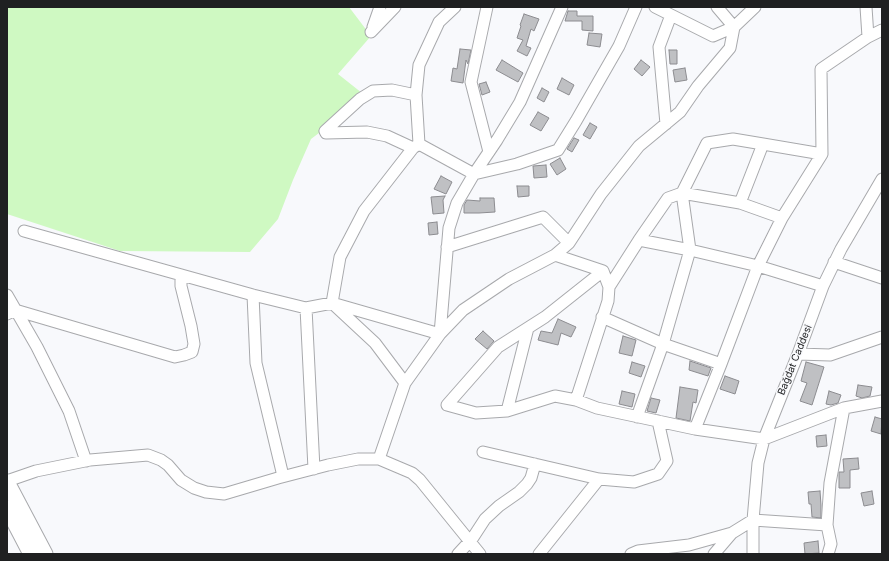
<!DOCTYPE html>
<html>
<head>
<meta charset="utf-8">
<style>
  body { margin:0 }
  #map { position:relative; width:889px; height:561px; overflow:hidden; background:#f8f9fc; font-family:Inter,sans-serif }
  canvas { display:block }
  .frame { position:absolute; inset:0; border:8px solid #1f2021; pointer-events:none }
</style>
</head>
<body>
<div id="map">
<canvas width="889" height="561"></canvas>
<div class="frame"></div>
</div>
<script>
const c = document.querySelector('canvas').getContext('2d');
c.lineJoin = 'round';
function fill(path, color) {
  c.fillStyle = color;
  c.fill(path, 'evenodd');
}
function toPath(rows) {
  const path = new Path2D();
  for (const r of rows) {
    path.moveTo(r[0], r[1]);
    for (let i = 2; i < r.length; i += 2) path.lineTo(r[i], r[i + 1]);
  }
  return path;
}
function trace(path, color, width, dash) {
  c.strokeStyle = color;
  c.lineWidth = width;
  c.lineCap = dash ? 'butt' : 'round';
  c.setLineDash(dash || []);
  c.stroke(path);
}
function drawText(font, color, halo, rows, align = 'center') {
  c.font = font + ' Inter,sans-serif';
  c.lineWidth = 3;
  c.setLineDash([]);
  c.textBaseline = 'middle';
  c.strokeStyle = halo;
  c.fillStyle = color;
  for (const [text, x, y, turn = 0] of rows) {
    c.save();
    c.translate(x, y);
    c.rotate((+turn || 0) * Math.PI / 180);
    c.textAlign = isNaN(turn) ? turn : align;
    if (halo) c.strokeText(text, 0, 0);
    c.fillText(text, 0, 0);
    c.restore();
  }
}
const green = toPath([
  [7,7,349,7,371,36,338,74,367,97,311,139,293,180,278,219,250,252,120,251,7,214]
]);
const building = toPath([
  [568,11,577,11,577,16,593,16,593,31,582,30,582,21,565,21,568,11],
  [524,14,539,19,534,31,531,29,526,46,531,48,527,56,517,51,523,40,517,38,521,26,520,25,524,14],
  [589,33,602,34,600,47,587,45,589,33],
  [460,49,471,50,468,64,466,60,463,83,451,81,453,68,457,69,460,49],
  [669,50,677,50,677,64,670,64,669,50],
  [502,60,523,73,518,82,496,70,502,60],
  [641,60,650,67,642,76,634,69,641,60],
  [685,68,687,80,675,82,673,70,685,68],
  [562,78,574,85,569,95,557,89,562,78],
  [486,82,490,92,482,95,479,84,486,82],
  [542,88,549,92,544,102,537,98,542,88],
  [538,112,549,118,541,131,530,125,538,112],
  [590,123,597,127,590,139,583,135,590,123],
  [574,138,579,140,572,152,567,149,574,138],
  [560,158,566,169,557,175,550,164,560,158],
  [546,165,547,177,534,178,533,166,546,165],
  [441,176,452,182,446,194,434,189,441,176],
  [517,186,529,186,529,196,518,197,517,186],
  [445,196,443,200,444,213,433,214,431,197,445,196],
  [480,198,494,198,495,212,479,213,464,213,464,205,467,200,480,201,480,198],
  [437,222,438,234,429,235,428,223,437,222],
  [558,319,576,327,571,337,561,333,558,345,538,340,541,331,552,333,558,319],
  [483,331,494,341,487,349,475,339,483,331],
  [623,336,636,340,632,356,619,353,623,336],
  [690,361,711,368,708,376,689,370,690,361],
  [632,362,645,366,641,377,629,373,632,362],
  [806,362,824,367,812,405,800,401,807,383,801,381,806,362],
  [725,376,739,381,735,394,720,389,725,376],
  [858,385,872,387,870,396,862,398,856,396,858,385],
  [680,387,698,390,696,403,693,402,690,421,676,418,680,387],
  [622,391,635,394,632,407,619,404,622,391],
  [829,391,841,395,838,403,831,405,826,404,829,391],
  [651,398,660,400,656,413,647,411,651,398],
  [875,417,882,419,881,434,871,431,875,417],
  [826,435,827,446,817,447,816,436,826,435],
  [858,458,859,469,850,470,850,488,839,488,839,472,844,472,843,459,858,458],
  [820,491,821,505,821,518,812,517,811,504,809,504,808,492,820,491],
  [872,491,874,504,864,506,861,493,872,491],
  [818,541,819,553,805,554,804,543,818,541]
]);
const minor = toPath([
  [487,7,471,82,489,152],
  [655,7,713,36,734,27,717,7],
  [866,7,868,37],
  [373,27,380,7],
  [371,32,395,7],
  [666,124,659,47,671,15],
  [419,144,474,174,517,164,558,150,576,121,619,46,636,7],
  [419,144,413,148,364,211,340,257,332,303,440,334],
  [419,144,416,95,419,65,439,22,455,7],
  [413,148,387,136,367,132,326,133,325,131,360,99,373,91,392,90,416,95],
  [740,203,763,144,822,154],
  [24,231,253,295,306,308,332,303,375,343,405,383],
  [639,240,690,250,758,266,823,286],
  [447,247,543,217,569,243],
  [555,255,603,271,609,287,608,301,576,400],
  [834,262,882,278],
  [603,271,545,317,498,347,447,405,476,413,507,411,555,396,576,400,597,408,695,429,764,439,844,408,882,401],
  [609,287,639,240,668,198,682,193,707,143,733,139,763,144],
  [7,295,37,347,69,411,86,461],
  [253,295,256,363,283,476],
  [306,308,314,469],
  [7,314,15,310,175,357,184,355,192,352,194,344,191,326,181,286,181,275],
  [602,317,663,344,637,417],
  [440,334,449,228,457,203,474,174,497,140,520,102,562,7],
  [798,354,830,355,882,337],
  [721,364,663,344,690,250,682,193,740,203,782,218],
  [507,411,528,328],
  [695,429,721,364,758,266,782,218,822,154,821,69,868,37,882,30],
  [483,452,599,479,634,482,658,474,667,461,658,421],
  [379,459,405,383,440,334,463,310,509,279,555,255,569,243,601,194,639,146,680,112,698,86,730,48,734,27,755,7],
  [7,481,36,471,90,460,148,455,161,460,168,465,181,480,194,488,206,492,224,494,278,478,328,465,358,459,379,459,412,473,420,480,480,554],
  [470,542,485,519,499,506,519,492,527,484,531,478,535,464],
  [458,554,470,541],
  [539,554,599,479],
  [631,554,638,551,689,545,732,533],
  [714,554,732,533,753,520,827,525],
  [753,554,753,520,758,463,764,439,798,354,823,286,841,249,882,179],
  [828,554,831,544,827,525,830,483,844,408]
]);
const highway = toPath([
  [7,482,45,554],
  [7,508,31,554]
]);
const streetNames = [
  ["Bağdat Caddesi",795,360,-68]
];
fill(green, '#cff9c2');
fill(building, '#bfc0c3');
trace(building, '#8c8c90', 1);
trace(minor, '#a8a9ac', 13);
trace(highway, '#a8a9ac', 17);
trace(minor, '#fff', 11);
trace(highway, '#fff', 15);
drawText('10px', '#1f2021', '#f8f9fc', streetNames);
</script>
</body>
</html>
